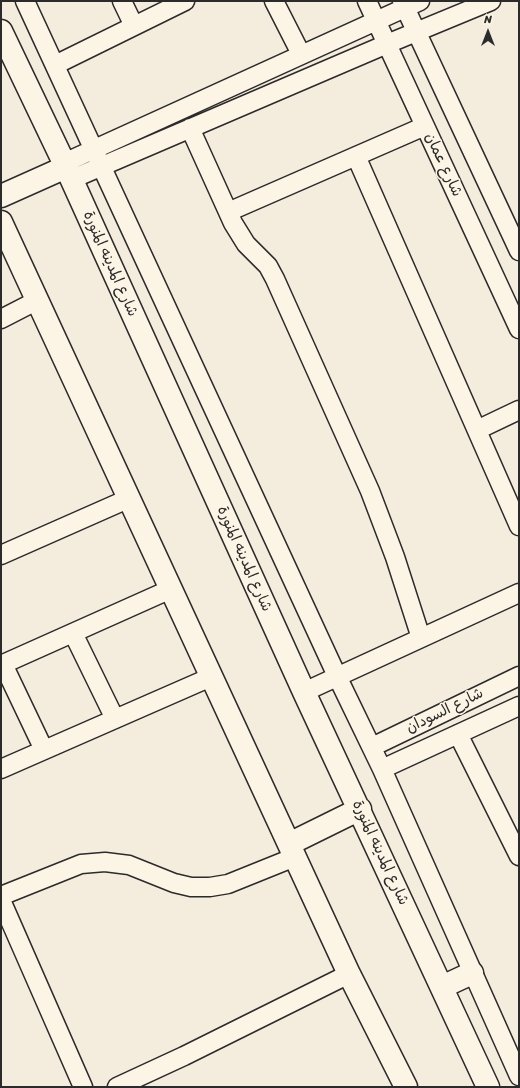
<!DOCTYPE html>
<html>
<head>
<meta charset="utf-8">
<style>
  body { margin:0 }
  #map { position:relative; width:520px; height:1088px; overflow:hidden; background:#f4edde; font-family:Sriracha,sans-serif }
  canvas { display:block }
  .frame { position:absolute; inset:0; border:2px solid #2b2b2b; pointer-events:none }
  .north { position:absolute; left:468px; top:12px; width:40px; height:40px; -webkit-text-stroke:3px #fcf5e5; paint-order:stroke; rotate:0deg; font-size:11px; font-weight:700; line-height:16px; text-align:center; color:#2b2b2b }
  .north::after { content:''; display:block; margin:auto; width:14px; height:18px; background:#2b2b2b; clip-path:polygon(50% 0,100% 100%,50% 72%,0 100%) }
</style>
</head>
<body>
<div id="map">
<canvas width="520" height="1088"></canvas>
<div class="frame"></div>
<div class="north">N</div>
</div>
<script>
const c = document.querySelector('canvas').getContext('2d');
c.lineJoin = 'round';
function toPath(rows) {
  const path = new Path2D();
  for (const r of rows) {
    path.moveTo(r[0], r[1]);
    for (let i = 2; i < r.length; i += 2) path.lineTo(r[i], r[i + 1]);
  }
  return path;
}
function trace(path, color, width, dash) {
  c.strokeStyle = color;
  c.lineWidth = width;
  c.lineCap = dash ? 'butt' : 'round';
  c.setLineDash(dash || []);
  c.stroke(path);
}
function drawText(font, color, halo, rows, align = 'center') {
  c.font = font + ' Sriracha,"Playpen Sans Arabic",sans-serif';
  c.lineWidth = 3;
  c.setLineDash([]);
  c.textBaseline = 'middle';
  c.strokeStyle = halo;
  c.fillStyle = color;
  for (const [text, x, y, turn = 0] of rows) {
    c.save();
    c.translate(x, y);
    c.rotate((+turn || 0) * Math.PI / 180);
    c.textAlign = isNaN(turn) ? turn : align;
    if (halo) c.strokeText(text, 0, 0);
    c.fillText(text, 0, 0);
    c.restore();
  }
}
const minor = toPath([
  [25,1,337,676,382,769,519,1076],
  [122,1,134,26],
  [274,1,301,54],
  [367,1,519,329],
  [402,1,519,251],
  [55,65,185,1],
  [190,128,233,223,246,244,268,266,275,279,370,491,395,557,421,638],
  [356,156,519,526],
  [64,163,420,1],
  [72,179,387,44,491,1],
  [228,212,425,126],
  [1,319,38,300],
  [477,430,519,410],
  [1,555,130,498],
  [73,633,115,719],
  [3,664,44,750],
  [1,665,171,589],
  [304,692,519,593],
  [458,734,519,856],
  [372,747,519,676],
  [1,769,211,677],
  [382,769,519,706],
  [1,896,81,864,105,862,129,865,174,883,191,887,210,887,228,884,295,857],
  [1,900,83,1087],
  [117,1087,184,1056,349,974]
]);
const secondary = toPath([
  [1,31,66,167,304,692,488,1087],
  [1,196,66,167],
  [1,222,349,974,406,1087],
  [289,844,360,809],
  [442,987,472,973]
]);
const streetNames = [
  ["شارع عمان",443,165,65],
  ["شارع المدينه المنورة",110,264,66],
  ["شارع المدينه المنورة",244,559,66],
  ["شارع السودان",445,711,-26],
  ["شارع المدينه المنورة",380,853,65]
];
trace(minor, '#2b2b2b', 21);
trace(secondary, '#2b2b2b', 25);
trace(minor, '#fcf5e5', 18);
trace(secondary, '#fcf5e5', 22);
drawText('15px', '#2b2b2b', '#fcf5e5', streetNames);
</script>
</body>
</html>
